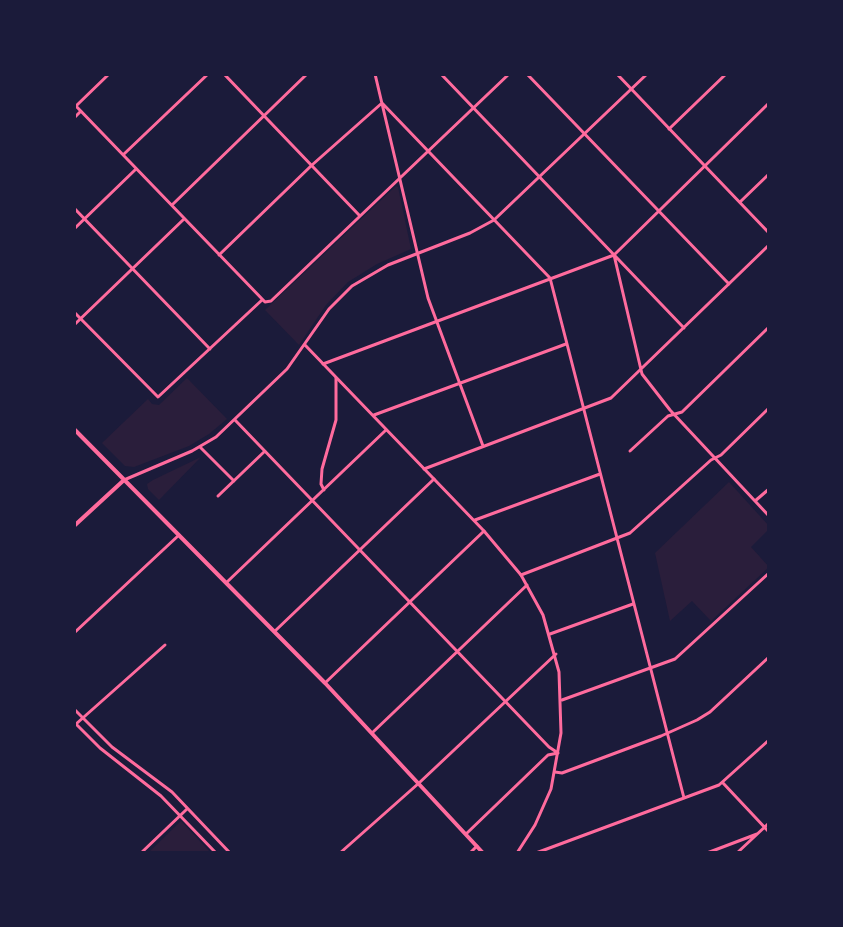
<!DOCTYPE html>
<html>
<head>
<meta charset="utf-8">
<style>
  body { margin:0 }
  #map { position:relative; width:843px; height:927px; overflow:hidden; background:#1b1b3a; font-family:"Public Sans",sans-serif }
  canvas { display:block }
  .frame { position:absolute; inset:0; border:76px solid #1b1b3a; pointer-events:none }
</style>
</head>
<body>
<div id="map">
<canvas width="843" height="927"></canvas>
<div class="frame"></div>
</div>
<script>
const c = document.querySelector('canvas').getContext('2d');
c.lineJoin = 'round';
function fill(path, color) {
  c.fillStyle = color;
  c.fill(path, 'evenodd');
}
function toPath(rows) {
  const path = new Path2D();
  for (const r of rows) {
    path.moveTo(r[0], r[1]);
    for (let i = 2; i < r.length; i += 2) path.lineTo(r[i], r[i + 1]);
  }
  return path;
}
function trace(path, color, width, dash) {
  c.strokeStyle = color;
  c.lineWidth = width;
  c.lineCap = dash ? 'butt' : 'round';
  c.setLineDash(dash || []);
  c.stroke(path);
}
const green = toPath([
  [396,186,398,187,411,249,377,264,348,282,326,305,299,345,265,310],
  [187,378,227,419,209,434,189,446,134,467,125,466,102,443,148,399,152,404,159,405],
  [201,457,159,500,148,489,147,484,153,480],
  [729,482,769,526,769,529,751,547,769,567,711,621,692,601,670,621,655,553],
  [181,821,211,853,148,853]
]);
const minor = toPath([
  [224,74,360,216],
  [375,74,428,298,483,446],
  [441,74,684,328],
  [527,74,729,284],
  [74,104,265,302,271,301,509,74],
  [77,105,109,74],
  [74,118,81,111],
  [669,129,726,74],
  [124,154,208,74],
  [740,202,769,174],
  [172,205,307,74],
  [74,208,210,349],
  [74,229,136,169],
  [219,255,312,165,382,103,550,278,684,798],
  [614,255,642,374,670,410,769,516],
  [74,312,158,397,262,300],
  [74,325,184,219],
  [323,364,614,255,769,103],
  [374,415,566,344],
  [235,420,549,747,558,753],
  [200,447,234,481],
  [630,451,668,416,682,412,769,327],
  [424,469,611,398,769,245],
  [324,490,321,484,322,469,336,420,336,378],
  [218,496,265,451],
  [755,501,769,489],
  [475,520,600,474],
  [521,575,630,533,711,460,721,455,769,408],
  [227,582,386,430],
  [275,631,434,479],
  [74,633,179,535],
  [550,634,633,604],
  [325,683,484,531],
  [562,700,675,659,769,573],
  [74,709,112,747,172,792,230,853],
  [74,722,100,748,161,796,216,853],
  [76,724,165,645],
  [372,733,527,585],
  [555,772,562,773,661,736,697,720,710,712,769,657],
  [723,783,769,832],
  [466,834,548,755,558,753],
  [141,853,187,809],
  [340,853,419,783,556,654],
  [470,853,477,846],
  [536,853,719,785,769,740],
  [707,853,757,834],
  [737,853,769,823]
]);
const tertiary = toPath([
  [617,74,769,233],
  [305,345,484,531,521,575,543,615,559,672,561,733,551,789,535,825,517,853],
  [124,480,192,451,216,437,287,369,329,309,352,286,388,265,470,233,494,220,647,74]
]);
const secondary = toPath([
  [74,429,325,683,483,853],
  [74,526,124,480]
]);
fill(green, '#2a1e3b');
trace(minor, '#ff6b9d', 3);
trace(tertiary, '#ff6b9d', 3);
trace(secondary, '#ff6b9d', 4);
</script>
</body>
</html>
